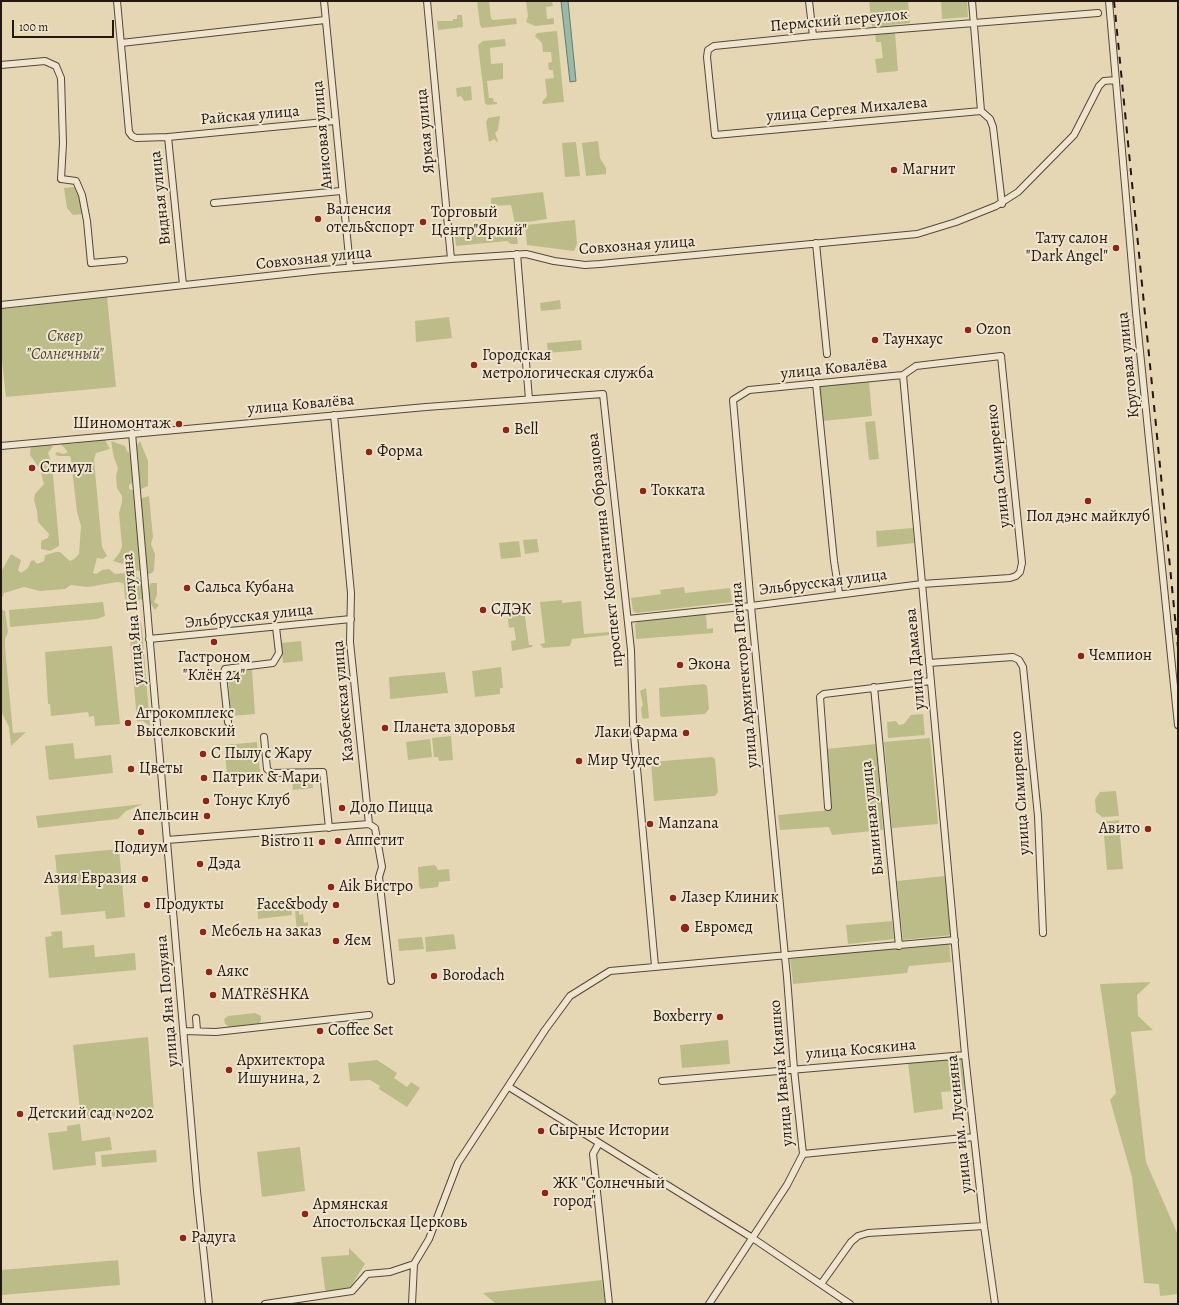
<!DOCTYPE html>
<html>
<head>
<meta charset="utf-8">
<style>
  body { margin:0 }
  #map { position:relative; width:1179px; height:1305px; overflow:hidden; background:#e6d7b4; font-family:Alegreya,serif }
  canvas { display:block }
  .frame { position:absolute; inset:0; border:2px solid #23180f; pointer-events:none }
  .scale { position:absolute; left:12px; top:20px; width:102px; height:18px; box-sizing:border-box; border:2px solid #23180f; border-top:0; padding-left:5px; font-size:12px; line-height:14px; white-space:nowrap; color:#23180f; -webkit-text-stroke:3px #efe5ce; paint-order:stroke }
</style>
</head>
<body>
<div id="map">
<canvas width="1179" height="1305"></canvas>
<div class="frame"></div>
<div class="scale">100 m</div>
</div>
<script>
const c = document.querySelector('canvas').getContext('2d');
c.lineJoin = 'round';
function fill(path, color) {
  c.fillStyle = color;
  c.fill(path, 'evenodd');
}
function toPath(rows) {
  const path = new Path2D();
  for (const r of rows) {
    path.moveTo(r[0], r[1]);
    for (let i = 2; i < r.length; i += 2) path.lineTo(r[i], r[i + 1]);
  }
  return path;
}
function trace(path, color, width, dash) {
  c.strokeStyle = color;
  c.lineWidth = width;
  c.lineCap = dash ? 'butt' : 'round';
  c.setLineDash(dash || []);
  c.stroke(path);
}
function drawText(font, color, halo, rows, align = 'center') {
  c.font = font + ' Alegreya,serif';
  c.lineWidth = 4;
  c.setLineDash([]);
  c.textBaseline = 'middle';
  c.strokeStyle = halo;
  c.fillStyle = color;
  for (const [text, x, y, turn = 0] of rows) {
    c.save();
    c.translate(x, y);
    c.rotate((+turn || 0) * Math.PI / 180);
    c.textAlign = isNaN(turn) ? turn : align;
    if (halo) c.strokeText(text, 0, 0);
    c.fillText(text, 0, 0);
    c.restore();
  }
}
const green = toPath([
  [477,1,489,1,491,18,493,20,516,18,517,24,482,28,480,25],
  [526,1,552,1,553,6,546,7,547,19,554,18,554,24,535,26,526,22,528,16],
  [869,1,908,1,910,23,872,27],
  [941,1,967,1,968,17,942,19],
  [457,15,462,15,463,27,438,30,437,21,453,21,453,19,457,19],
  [557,31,564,102,543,104,542,102,547,96,545,79,554,78,553,70,549,70,548,63,552,62,551,52,543,52,542,43,535,36,537,33],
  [895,32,898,71,877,73,875,59,883,58,881,42,876,42,875,33],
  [505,39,506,46,490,48,491,64,503,63,503,79,487,81,489,98,493,98,494,102,497,102,497,104,487,105,485,103,478,45,483,41],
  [471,86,472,100,464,101,461,96,457,97,456,88],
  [500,116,498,130,495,133,498,141,497,142,494,139,489,142,486,122,488,118],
  [598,141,600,158,606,168,606,174,586,176,582,143],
  [576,142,580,176,565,177,562,143],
  [74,187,79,194,82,214,73,215,67,208,64,188],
  [543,192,547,219,515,224,511,205,491,206,491,198],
  [575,220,577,244,574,251,527,245,525,225],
  [516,230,518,244,511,244,507,241,456,246,455,236],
  [107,297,116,387,6,397,1,351,1,309],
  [560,300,561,309,541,311,540,303],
  [449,317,452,338,416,342,415,321],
  [581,340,582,350,548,353,547,343],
  [869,381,872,416,823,421,820,386],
  [875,421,879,459,869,460,865,422],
  [99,440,105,440,110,449,96,453,94,460,102,547,107,556,103,559,97,558,93,573,96,574,102,570,109,569,115,574,124,573,127,568,126,561,123,564,113,561,120,552,122,546,119,513,122,502,122,496,117,488,116,476,118,468,114,458,111,441,125,446,127,451,132,456,137,445,140,441,148,461,148,486,141,489,135,481,129,485,129,489,138,492,139,499,149,496,153,537,151,544,155,554,154,570,152,573,144,576,142,570,136,571,137,577,149,587,151,583,157,583,157,595,154,602,159,605,155,610,151,604,146,603,145,600,139,599,138,602,125,599,124,586,123,583,117,582,88,587,71,585,65,589,40,591,24,587,4,593,1,600,1,572,11,554,21,560,18,570,21,573,28,568,31,561,34,560,37,564,44,561,45,555,56,552,60,552,70,561,74,559,79,554,81,526,77,512,71,460,70,456,59,456,55,455,57,452,64,454,68,452,60,443,68,442,71,444],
  [46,443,53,446,48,453,52,464,59,542,59,546,50,551,41,549,41,541,48,538,49,534,38,522,37,511,34,500,35,494,44,484,40,469,30,455,31,445],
  [913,528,914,543,877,547,876,531],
  [537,539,539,552,525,554,523,540],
  [519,541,521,557,501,559,499,543],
  [684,587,685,593,730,588,732,602,636,613,633,611,631,598,661,594,660,590],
  [562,600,562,603,581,601,584,634,609,632,609,635,572,639,570,646,543,648,540,644,545,643,540,602],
  [103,602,105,616,97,619,10,627,9,610],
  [523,603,529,645,533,645,532,647,512,651,511,641,516,640,514,627,509,628,507,610,512,609,512,604],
  [1,609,5,611,8,632,5,639,5,648,13,733,26,732,11,746,9,727,1,711],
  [706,614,707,629,713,628,713,633,636,639,635,625,637,621],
  [136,622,141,622,142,628,150,726,143,721,137,721,129,626],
  [301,641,303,661,283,663,281,643],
  [112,646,120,724,95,726,94,716,89,717,88,712,51,716,50,704,48,704,45,652],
  [501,667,503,688,500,688,500,694,475,697,472,671],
  [252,670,255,714,231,716,228,672],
  [445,672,448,693,390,699,389,677],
  [704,684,707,686,709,709,705,714,662,717,660,715,659,688],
  [646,688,649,718,644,719,642,717,641,708,643,705,640,691],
  [923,714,925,735,888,738,887,722,896,721,899,725,904,724,911,715],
  [451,736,453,760,439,761,438,757,434,757,432,738],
  [930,738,938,824,892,828,884,742],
  [430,739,432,757,408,760,406,742],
  [257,742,261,780,228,783,224,745],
  [73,743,75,759,111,755,113,773,49,780,45,746],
  [876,744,883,830,832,835,829,827,780,830,778,815,831,810,826,749],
  [712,757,715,759,718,792,715,796,654,801,651,762],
  [312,779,313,788,293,790,292,780],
  [1116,791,1119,816,1102,817,1096,812,1095,799,1100,792],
  [143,804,126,811,118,819,38,828,36,816],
  [1119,820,1120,833,1104,834,1103,822],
  [1120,835,1123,869,1107,870,1104,836],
  [119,849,125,917,106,919,105,911,61,915,55,855],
  [435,865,438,870,449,869,450,881,439,882,438,887,421,889,419,886,418,867],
  [945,876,952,935,903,940,897,881],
  [290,900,292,915,258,919,257,904],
  [295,911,299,911,299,915,303,914,304,923,308,922,308,931,297,932],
  [892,921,894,939,848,944,846,925],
  [62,931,63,948,94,945,95,957,135,953,136,970,49,978,45,937,52,936,51,932],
  [454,934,456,949,426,952,425,937],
  [422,937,424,949,399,951,398,939],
  [949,942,951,962,909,966,907,973,793,984,790,957],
  [1151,982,1137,995,1138,1016,1153,1030,1131,1032,1146,1162,1178,1235,1178,1294,1160,1296,1159,1284,1144,1283,1132,1177,1110,1100,1116,1093,1100,984],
  [255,1013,261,1016,261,1021,258,1024,229,1027,225,1024,224,1019,228,1016],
  [148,1037,154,1113,81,1120,73,1045],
  [728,1040,730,1064,682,1068,680,1045],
  [961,1056,965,1090,941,1092,943,1109,914,1113,908,1062],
  [377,1060,397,1073,394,1078,407,1087,411,1082,420,1088,407,1107,379,1089,380,1086,370,1080,350,1081,348,1063],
  [80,1124,82,1141,110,1137,112,1150,95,1152,96,1165,53,1170,48,1133,67,1131,67,1126],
  [300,1147,305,1191,262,1197,257,1152],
  [156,1150,157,1162,102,1167,101,1155],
  [349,1248,365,1264,351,1286,345,1289,327,1291,325,1289,321,1257,349,1255],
  [118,1260,120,1285,2,1295,1,1270],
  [602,1280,605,1304,496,1304,483,1293]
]);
const water = toPath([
  [561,1,568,1,576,81,570,82,561,1]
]);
const minor = toPath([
  [117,1,129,132,132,136,136,138,168,137,335,121],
  [324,1,350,267],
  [427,1,451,259],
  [809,1,813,36],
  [972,1,981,111],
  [1109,1,1136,312,1178,725],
  [121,43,325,20],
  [1,65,45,61,56,66,61,78,63,143,61,179,76,181,82,195,87,221,91,263,124,260],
  [981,111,715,135,707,57,708,50,714,46,813,36,1098,13],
  [981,111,990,119,993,127,1002,204],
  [168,137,183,285],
  [214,203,341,191],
  [816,243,827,354],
  [517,254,529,399],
  [1,305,322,270,451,259,526,254,554,261,585,265,600,264,917,234,956,222,996,206,1018,192,1074,135,1099,86,1104,81,1116,80],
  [903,375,965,1055,984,1226,995,1304],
  [816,383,834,561,839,593],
  [334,415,351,593,350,642,369,824,375,828,382,867,379,877,391,981],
  [132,433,197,1191,209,1304],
  [1,446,426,407,603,394,631,650,633,724,655,966],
  [628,619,751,606,922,584,1010,578,1016,576,1020,572,1022,563,1001,356,916,366,903,375,749,390,733,400,751,606,787,977,794,1069,803,1154,787,1185,709,1304],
  [149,639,351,619],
  [929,663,1013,657,1019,660,1023,667,1038,816,1043,933],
  [874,687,899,946],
  [228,722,223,675,225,669,273,663,279,653,276,627],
  [264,737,267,769,271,773,323,772,329,828],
  [828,807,820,697,824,694,931,681],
  [167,840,369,824],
  [196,1018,197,1030],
  [184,1031,216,1032,369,1015],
  [662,1081,965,1055],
  [509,1087,751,1237,850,1304],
  [599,1143,593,1154,609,1304],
  [803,1154,974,1137],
  [821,1284,851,1242,858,1236,868,1233,984,1226],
  [265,1304,352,1291,367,1274,390,1272,414,1264,429,1239,458,1163,545,1030,570,996,610,971,955,940],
  [412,1304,414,1264]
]);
const rail = toPath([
  [1114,1,1178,648]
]);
const markers = [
  [894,170,4,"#8f2418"],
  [318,219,4,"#8f2418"],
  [423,222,4,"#8f2418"],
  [1116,248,4,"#8f2418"],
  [968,330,4,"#8f2418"],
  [875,340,4,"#8f2418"],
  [474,365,4,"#8f2418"],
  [179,424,4,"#8f2418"],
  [506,430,4,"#8f2418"],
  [369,452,4,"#8f2418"],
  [32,468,4,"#8f2418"],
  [643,491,4,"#8f2418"],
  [1088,501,4,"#8f2418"],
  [187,588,4,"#8f2418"],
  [483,610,4,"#8f2418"],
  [214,642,4,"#8f2418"],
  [1081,656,4,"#8f2418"],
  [680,665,4,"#8f2418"],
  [128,723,4,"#8f2418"],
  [385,728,4,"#8f2418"],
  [686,733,4,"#8f2418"],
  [203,754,4,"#8f2418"],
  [579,761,4,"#8f2418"],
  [131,769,4,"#8f2418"],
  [204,778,4,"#8f2418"],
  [206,801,4,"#8f2418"],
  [342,808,4,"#8f2418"],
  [207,816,4,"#8f2418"],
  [650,824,4,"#8f2418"],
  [1148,829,4,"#8f2418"],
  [141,832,4,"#8f2418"],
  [338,841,4,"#8f2418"],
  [322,842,4,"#8f2418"],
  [200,864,4,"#8f2418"],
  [145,879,4,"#8f2418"],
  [331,887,4,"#8f2418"],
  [673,898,4,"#8f2418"],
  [147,905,4,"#8f2418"],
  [336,905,4,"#8f2418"],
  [685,928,5,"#8f2418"],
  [203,932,4,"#8f2418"],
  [336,941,4,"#8f2418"],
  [209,972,4,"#8f2418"],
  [434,976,4,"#8f2418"],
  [213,995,4,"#8f2418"],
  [720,1017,4,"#8f2418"],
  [320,1031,4,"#8f2418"],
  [229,1070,4,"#8f2418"],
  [20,1114,4,"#8f2418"],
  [541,1131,4,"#8f2418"],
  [545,1193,4,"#8f2418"],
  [305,1214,4,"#8f2418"],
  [183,1238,4,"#8f2418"]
];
const streetNames = [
  ["Пермский переулок",839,21,-5],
  ["улица Сергея Михалева",847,110,-5],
  ["Райская улица",250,116,-5],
  ["Яркая улица",426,131,-95],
  ["Анисовая улица",323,135,-95],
  ["Видная улица",161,198,-96],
  ["Совхозная улица",637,246,-4],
  ["Совхозная улица",314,259,-6],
  ["Круговая улица",1129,365,-96],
  ["улица Ковалёва",834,369,-6],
  ["улица Ковалёва",301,405,-5],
  ["улица Симиренко",999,466,-96],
  ["проспект Константина Образцова",606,550,-96],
  ["Эльбрусская улица",823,583,-7],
  ["Эльбрусская улица",249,617,-6],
  ["улица Яна Полуяна",134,619,-95],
  ["улица Дамаева",916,659,-95],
  ["улица Архитектора Петина",745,675,-95],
  ["Казбекская улица",344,701,-95],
  ["улица Симиренко",1021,793,-94],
  ["Былинная улица",873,818,-96],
  ["улица Яна Полуяна",168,1001,-95],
  ["улица Косякина",861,1050,-5],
  ["улица Ивана Кияшко",782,1073,-95],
  ["улица им. Лусиняна",960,1124,-96]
];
const poiNames = [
  ["Магнит",902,170],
  ["Валенсия",326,210],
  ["отель&спорт",326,228],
  ["Торговый",431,213],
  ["Центр\"Яркий\"",431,231],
  ["Тату салон",1108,239,"right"],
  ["\"Dark Angel\"",1108,257,"right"],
  ["Ozon",976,330],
  ["Таунхаус",883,340],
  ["Городская",482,356],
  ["метрологическая служба",482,374],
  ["Шиномонтаж",171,424,"right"],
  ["Bell",514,430],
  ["Форма",377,452],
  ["Стимул",40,468],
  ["Токката",651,491],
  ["Пол дэнс майклуб",1088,517,"center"],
  ["Сальса Кубана",195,588],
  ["СДЭК",491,610],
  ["Чемпион",1089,656],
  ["Гастроном",214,658,"center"],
  ["\"Клён 24\"",214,676,"center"],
  ["Экона",688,665],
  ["Агрокомплекс",136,714],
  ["Выселковский",136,732],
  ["Планета здоровья",393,728],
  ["Лаки Фарма",678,733,"right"],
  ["С Пылу с Жару",211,754],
  ["Мир Чудес",587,761],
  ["Цветы",139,769],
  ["Патрик & Мари",212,778],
  ["Тонус Клуб",214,801],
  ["Додо Пицца",350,808],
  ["Апельсин",199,816,"right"],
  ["Manzana",658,824],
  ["Авито",1140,829,"right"],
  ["Аппетит",346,841],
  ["Bistro 11",314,842,"right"],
  ["Подиум",141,848,"center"],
  ["Дэда",208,864],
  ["Азия Евразия",137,879,"right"],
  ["Aik Бистро",339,887],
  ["Лазер Клиник",681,898],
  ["Продукты",155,905],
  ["Face&body",328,905,"right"],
  ["Евромед",694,928],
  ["Мебель на заказ",211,932],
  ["Яем",344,941],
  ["Аякс",217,972],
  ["Borodach",442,976],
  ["MATRёSHKA",221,995],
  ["Boxberry",712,1017,"right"],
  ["Coffee Set",328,1031],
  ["Архитектора",237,1061],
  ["Ишунина, 2",237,1079],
  ["Детский сад №202",28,1114],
  ["Сырные Истории",549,1131],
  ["ЖК \"Солнечный",553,1184],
  ["город\"",553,1202],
  ["Армянская",313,1205],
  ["Апостольская Церковь",313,1223],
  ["Радуга",191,1238]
];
const parkNames = [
  ["Сквер",65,337],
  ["\"Солнечный\"",65,355]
];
fill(green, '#bcbc88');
fill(water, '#97baa9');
trace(water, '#69796b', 1);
trace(minor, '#544838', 8);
trace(minor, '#efe5ce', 6);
trace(rail, '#23180f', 2, [7, 7]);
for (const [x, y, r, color] of markers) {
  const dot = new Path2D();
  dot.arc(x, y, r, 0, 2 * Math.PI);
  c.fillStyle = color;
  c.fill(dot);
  trace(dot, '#efe5ce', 1.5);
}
drawText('16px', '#23180f', '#efe5ce', streetNames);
drawText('16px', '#23180f', '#efe5ce', poiNames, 'left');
drawText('italic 16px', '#514933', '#efe5ce', parkNames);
</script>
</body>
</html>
